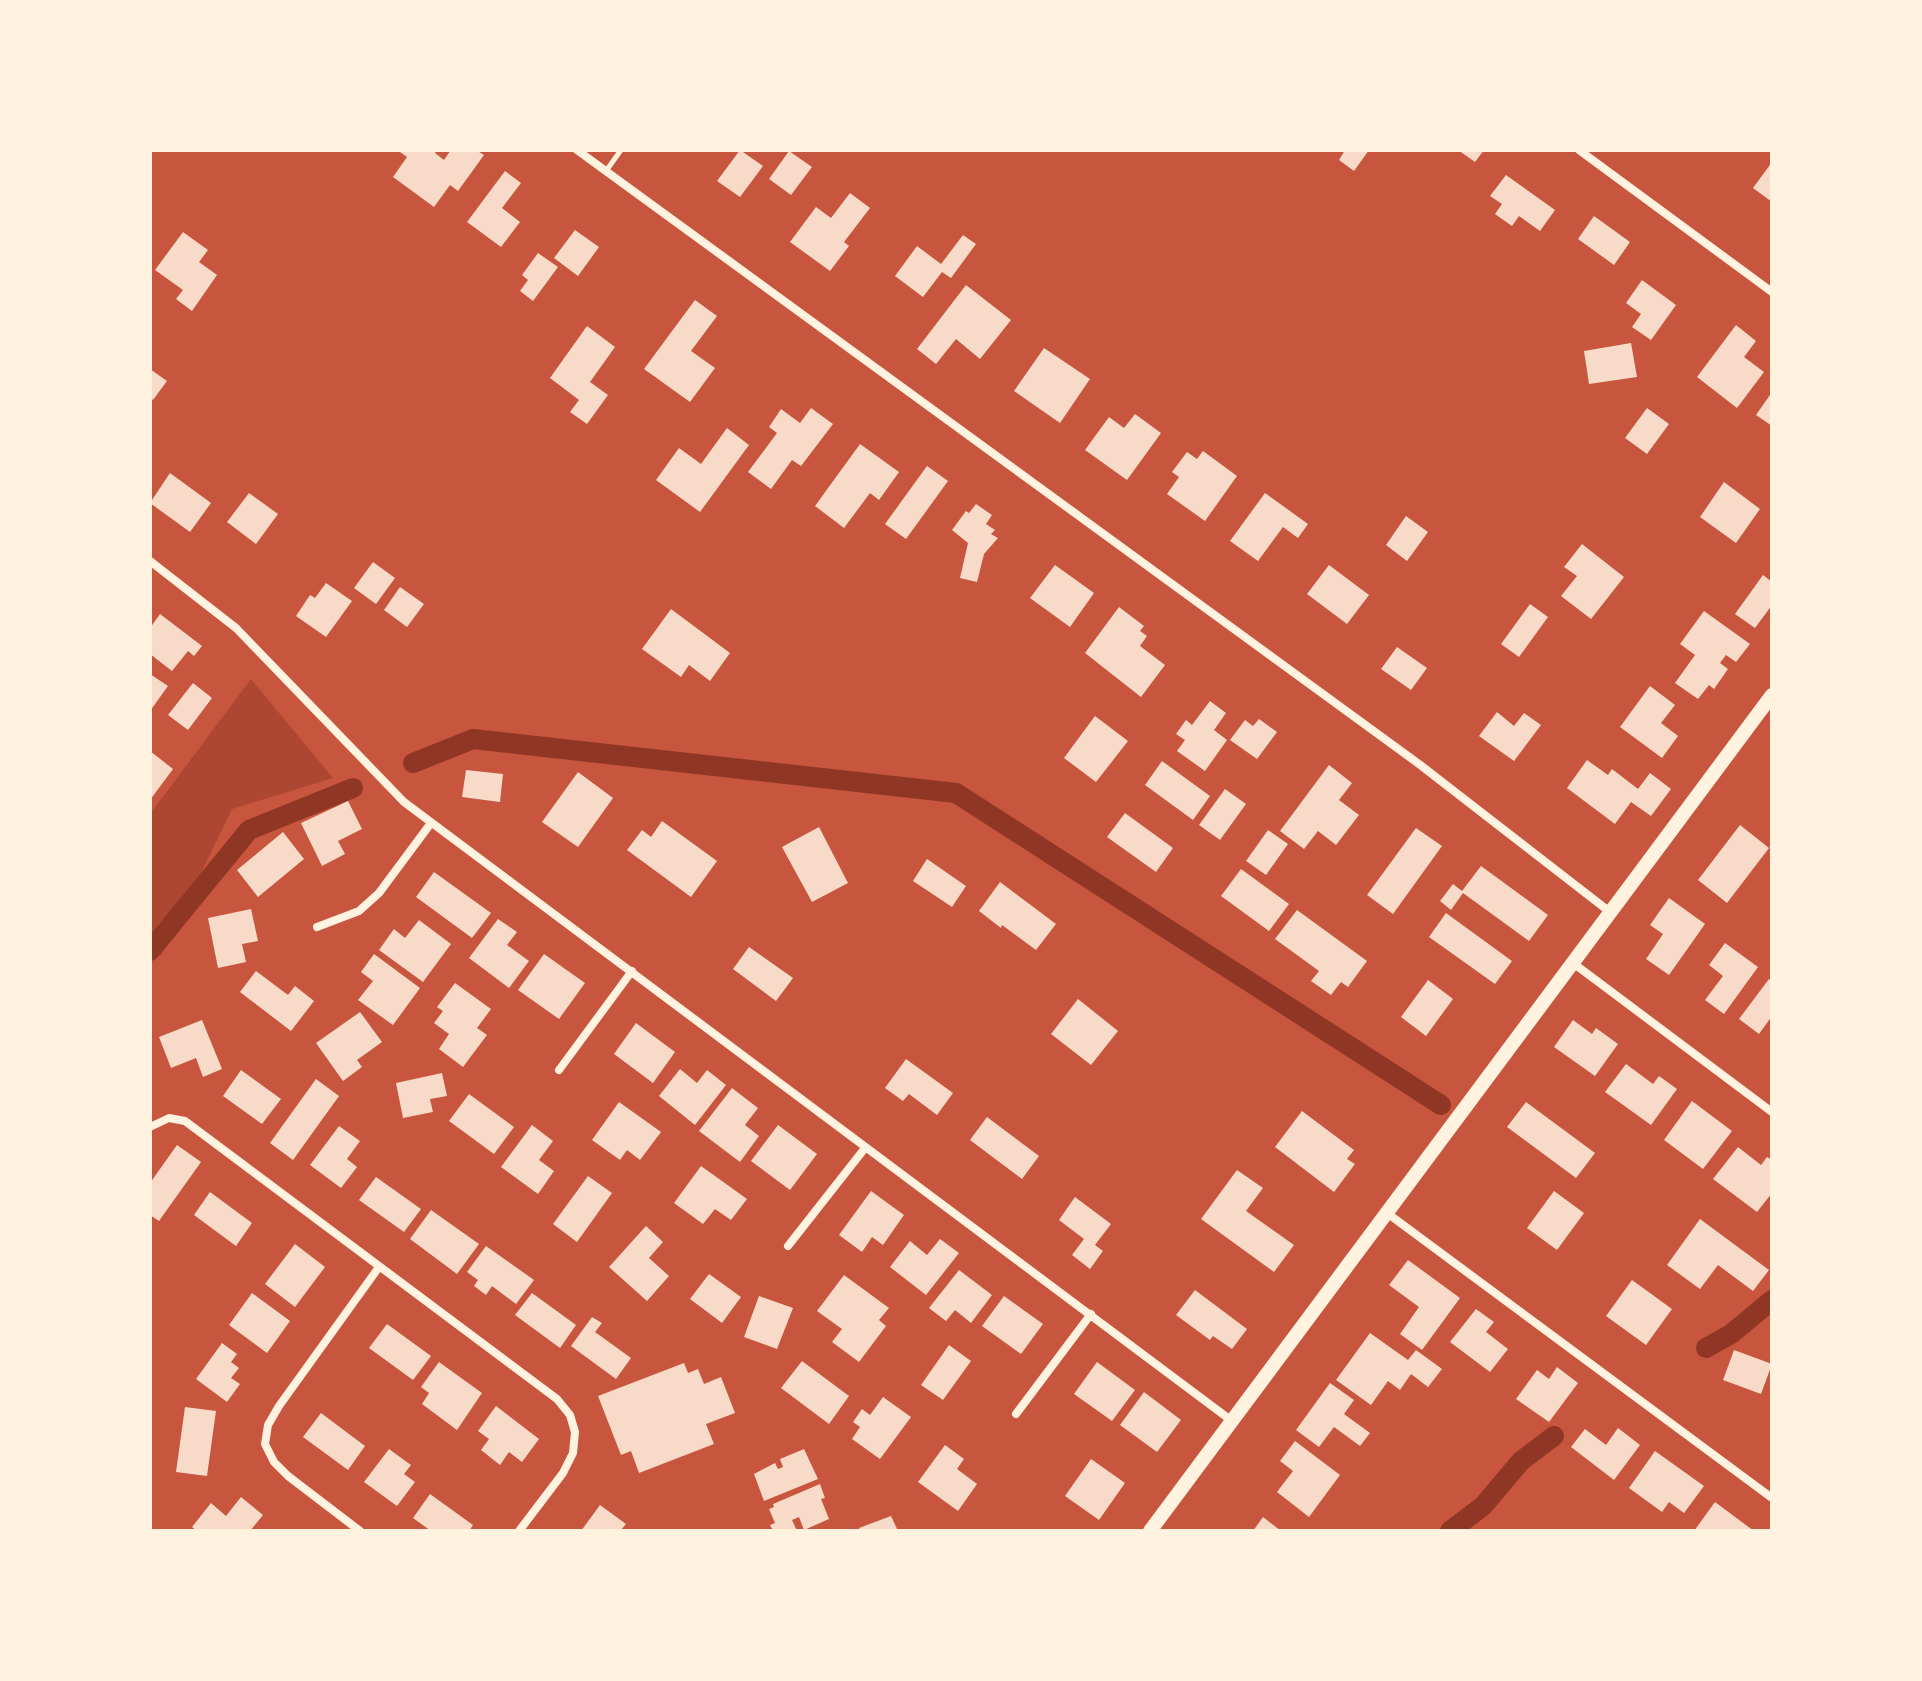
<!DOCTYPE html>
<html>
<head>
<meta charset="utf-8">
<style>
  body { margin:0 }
  #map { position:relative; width:1922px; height:1681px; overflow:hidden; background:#c8553d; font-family:"Varela Round",sans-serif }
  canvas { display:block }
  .frame { position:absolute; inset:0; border:152px solid #fff3e0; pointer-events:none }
</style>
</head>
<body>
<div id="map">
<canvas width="1922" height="1681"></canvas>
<div class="frame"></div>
</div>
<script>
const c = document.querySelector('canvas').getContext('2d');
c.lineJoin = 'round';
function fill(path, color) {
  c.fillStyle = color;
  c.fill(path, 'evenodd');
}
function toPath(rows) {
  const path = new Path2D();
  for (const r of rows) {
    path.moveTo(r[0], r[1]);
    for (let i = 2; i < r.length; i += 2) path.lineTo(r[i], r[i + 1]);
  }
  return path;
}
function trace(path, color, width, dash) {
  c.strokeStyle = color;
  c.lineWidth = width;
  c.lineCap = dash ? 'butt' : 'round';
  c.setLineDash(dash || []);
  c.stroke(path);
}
const green = toPath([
  [251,679,333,778,232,809,161,956,150,951,150,814]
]);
const canal = toPath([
  [413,763,473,739,956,793,1441,1105],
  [150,951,249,830,353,788],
  [1706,1348,1731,1334,1772,1300],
  [1450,1531,1483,1506,1521,1461,1554,1436]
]);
const building = toPath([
  [401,150,437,150,435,153,444,160,451,150,476,150,484,155,458,191,450,185,434,207,393,177,407,157,400,152],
  [740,150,763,166,740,197,717,181],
  [1345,150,1369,150,1354,171,1339,160],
  [1458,150,1484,150,1475,162],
  [789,151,812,167,791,195,769,179],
  [1772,162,1772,202,1753,188],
  [505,171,521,183,502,208,520,222,501,247,467,222],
  [1506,175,1555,210,1540,231,1519,216,1512,226,1495,214,1502,204,1490,196],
  [850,193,870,208,844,242,849,246,830,271,790,242,816,207,831,218],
  [1594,216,1630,242,1614,265,1578,239],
  [575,230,599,247,578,276,554,258],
  [183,232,208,250,199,262,217,275,192,311,176,299,183,290,155,270],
  [963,235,976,244,951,278,942,272,923,297,895,276,917,246,941,264],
  [538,253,558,267,533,301,520,291,528,280,522,275],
  [1642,280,1676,305,1651,340,1632,327,1641,314,1626,303],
  [966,285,1011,320,980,359,956,339,936,364,917,349],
  [695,300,717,316,691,351,715,368,690,402,644,369],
  [1736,325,1756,341,1744,357,1764,372,1737,408,1697,377],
  [587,326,615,347,590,382,608,395,587,424,570,412,579,400,550,378],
  [1631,343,1637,377,1589,384,1584,351],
  [1044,348,1090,379,1060,423,1014,391],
  [150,369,167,381,153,400,150,397],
  [1772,392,1772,426,1756,415],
  [811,408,833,424,801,466,792,460,771,489,748,472,777,433,769,427,781,409,800,423],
  [1647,408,1669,424,1647,454,1625,438],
  [1135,414,1161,433,1127,480,1085,450,1109,417,1124,428],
  [727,428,749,445,700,512,656,480,679,448,701,464],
  [860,444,899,472,879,500,870,493,844,528,815,506],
  [1203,451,1237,476,1205,521,1167,494,1179,477,1172,472,1187,452,1197,459],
  [927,466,948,481,906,539,885,524],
  [170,473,211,503,190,532,150,503],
  [1724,482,1760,509,1736,543,1700,517],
  [249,493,278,514,256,544,227,522],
  [1265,493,1308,524,1298,538,1283,527,1258,561,1230,541],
  [976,504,992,515,986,524,995,530,991,534,998,538,984,554,977,582,960,578,968,543,952,530,966,511,969,513],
  [1406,516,1428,532,1407,561,1386,545],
  [1582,544,1624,577,1591,619,1561,596,1577,576,1564,567],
  [373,562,395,578,376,604,354,588],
  [1055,565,1094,593,1070,627,1030,598],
  [1329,565,1369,595,1347,624,1307,594],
  [1763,575,1772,582,1772,605,1755,628,1735,614],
  [326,583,352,601,326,637,296,616,310,595,315,598],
  [400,587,424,604,407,627,384,610],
  [1530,604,1548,617,1519,657,1501,644],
  [1119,607,1144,626,1140,631,1147,636,1140,646,1165,665,1141,697,1085,653],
  [671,609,730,653,710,681,689,665,681,677,642,649],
  [1704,611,1750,644,1736,662,1726,655,1720,663,1728,669,1714,689,1709,685,1698,699,1675,683,1695,655,1680,644],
  [160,614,202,646,194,656,188,651,172,671,150,654,150,628],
  [1397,647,1427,668,1411,690,1381,669],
  [150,674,168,686,150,711],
  [193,683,212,698,188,730,168,715],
  [1650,686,1675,705,1661,723,1678,736,1662,758,1620,727],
  [1210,701,1226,713,1214,730,1227,740,1205,771,1177,751,1185,740,1176,734,1186,720,1192,725],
  [1497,712,1514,726,1524,713,1541,725,1514,761,1479,736],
  [1095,716,1128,741,1096,782,1064,758],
  [1259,719,1277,732,1257,759,1230,740,1245,720,1253,726],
  [150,751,173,769,150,800],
  [1587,760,1608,775,1612,769,1638,789,1650,773,1671,789,1651,816,1631,802,1615,824,1567,788],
  [1162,761,1210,796,1193,820,1145,785],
  [1329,765,1352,783,1339,800,1359,815,1336,845,1318,831,1304,849,1280,831],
  [466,770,503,774,500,802,462,797],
  [578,772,613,798,578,847,542,822],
  [1225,789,1246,804,1220,840,1199,825],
  [348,801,362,829,338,841,345,854,322,866,301,823],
  [1125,813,1173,848,1156,872,1107,837],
  [662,821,717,861,691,897,627,850,642,830,651,837],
  [1740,825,1769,848,1727,903,1698,880],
  [819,827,848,883,812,902,782,847],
  [1416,828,1442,846,1393,914,1367,895],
  [1268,830,1288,844,1266,875,1246,861],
  [283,832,304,859,258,897,237,870],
  [927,859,966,886,952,907,913,881],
  [1481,866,1548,915,1529,941,1463,893,1451,910,1440,901,1453,884,1462,891],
  [1241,869,1289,904,1269,931,1221,896],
  [434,872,491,913,472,938,416,897],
  [1000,882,1056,924,1036,950,1002,925,1001,928,979,911],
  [1669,898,1705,924,1669,975,1646,959,1663,934,1650,925],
  [251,909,258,941,242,944,246,962,218,968,208,918],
  [1297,910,1367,961,1348,987,1341,982,1331,995,1311,981,1319,971,1275,939],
  [1446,913,1512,961,1495,984,1429,937],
  [498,919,517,932,507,945,529,961,509,988,469,958],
  [419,920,451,944,423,982,379,950,394,929,405,938],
  [1725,943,1758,967,1724,1014,1705,1000,1723,976,1709,965],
  [749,947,793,978,776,1001,733,969],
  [374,954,420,988,393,1025,358,1000,373,981,361,972],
  [544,954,585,983,559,1019,518,990],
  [256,971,288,995,295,986,314,1001,291,1031,240,992],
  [1769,979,1772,982,1772,1016,1759,1034,1739,1019],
  [1428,980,1453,999,1426,1036,1401,1017],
  [455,983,491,1009,477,1028,487,1035,463,1067,439,1049,449,1034,434,1023,443,1011,437,1007],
  [1078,999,1118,1031,1091,1065,1051,1034],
  [360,1012,382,1042,357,1060,362,1067,343,1081,316,1043],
  [202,1020,222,1069,203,1077,196,1058,171,1068,159,1037],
  [1573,1020,1592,1034,1596,1028,1618,1044,1595,1076,1554,1047],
  [636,1023,675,1052,653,1083,614,1054],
  [906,1059,953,1093,937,1115,909,1094,903,1101,885,1088],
  [1626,1064,1653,1084,1659,1076,1677,1089,1651,1125,1605,1092],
  [680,1069,697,1083,707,1070,726,1085,695,1125,659,1096],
  [241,1070,281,1099,262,1124,223,1096],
  [442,1073,447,1096,430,1099,433,1112,403,1118,396,1083],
  [316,1079,339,1096,293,1160,270,1143],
  [732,1088,758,1108,745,1125,759,1136,740,1162,699,1131],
  [469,1094,514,1127,494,1154,449,1121],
  [1692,1101,1732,1131,1703,1169,1664,1140],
  [619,1102,661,1132,640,1160,627,1150,620,1160,592,1140],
  [1526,1102,1595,1153,1576,1178,1507,1127],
  [1302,1111,1354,1150,1347,1159,1355,1164,1334,1192,1275,1147],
  [987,1117,1039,1156,1022,1179,970,1140],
  [532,1125,553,1141,539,1160,554,1171,538,1194,501,1167],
  [778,1125,817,1154,790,1190,751,1161],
  [339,1126,360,1141,347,1159,357,1167,341,1188,310,1165],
  [177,1145,201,1162,159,1221,150,1215,150,1183],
  [1738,1147,1761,1165,1767,1157,1772,1160,1772,1193,1757,1212,1713,1179],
  [701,1166,747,1199,731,1220,715,1209,703,1224,674,1203],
  [1237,1170,1263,1188,1246,1211,1294,1245,1274,1272,1201,1219],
  [588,1176,612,1193,577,1242,553,1224],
  [376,1177,421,1209,404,1232,359,1200],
  [871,1191,904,1215,883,1245,872,1237,862,1252,839,1235],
  [1554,1191,1584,1213,1557,1250,1527,1228],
  [210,1192,252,1223,236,1246,194,1215],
  [1075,1197,1111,1224,1095,1245,1103,1251,1090,1269,1072,1255,1084,1239,1059,1220],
  [431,1210,479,1244,457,1274,410,1239],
  [1700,1219,1769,1270,1753,1291,1718,1265,1700,1289,1667,1265],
  [646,1226,663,1242,649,1258,669,1276,647,1301,609,1267],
  [940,1239,959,1253,926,1295,890,1267,910,1241,927,1255],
  [295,1244,325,1267,295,1307,265,1284],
  [486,1246,534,1280,516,1304,492,1286,486,1295,474,1286,478,1280,467,1272],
  [1408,1260,1460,1298,1422,1350,1400,1334,1419,1307,1389,1285],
  [959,1270,992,1295,971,1323,955,1310,946,1321,929,1308],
  [709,1274,741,1297,722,1323,690,1299],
  [844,1275,889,1308,879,1320,886,1326,859,1362,832,1342,842,1329,817,1311],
  [1632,1280,1672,1309,1646,1345,1606,1316],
  [1195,1290,1247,1329,1232,1349,1213,1336,1210,1340,1176,1315],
  [252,1293,290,1321,267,1353,229,1325],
  [532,1293,576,1325,560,1348,515,1315],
  [759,1296,793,1308,777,1349,744,1337],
  [1004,1296,1043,1324,1021,1354,982,1326],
  [1476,1309,1494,1322,1486,1332,1508,1349,1490,1372,1450,1342],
  [592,1317,602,1323,595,1332,631,1358,616,1379,571,1346],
  [387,1324,431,1356,413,1380,369,1348],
  [1370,1333,1408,1360,1416,1350,1442,1369,1428,1387,1411,1374,1400,1390,1388,1381,1371,1405,1336,1380],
  [222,1343,237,1354,231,1362,239,1368,231,1378,240,1384,227,1402,196,1379],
  [949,1345,971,1361,943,1400,921,1385],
  [1734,1350,1772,1364,1761,1394,1723,1380],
  [802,1361,849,1396,829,1424,781,1388],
  [439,1362,482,1393,457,1430,422,1404,429,1393,421,1387],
  [1097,1362,1135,1390,1112,1421,1074,1394],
  [684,1363,688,1373,698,1369,704,1384,721,1377,735,1413,706,1424,714,1444,639,1473,631,1451,621,1455,598,1396],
  [1557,1367,1578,1383,1549,1422,1516,1399,1537,1370,1549,1379],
  [1330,1383,1354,1400,1344,1414,1370,1433,1360,1446,1334,1427,1319,1447,1296,1430],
  [1144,1392,1181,1420,1157,1452,1120,1425],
  [883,1397,911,1417,880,1459,852,1439,860,1427,853,1422,862,1409,870,1415],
  [496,1406,539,1439,522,1462,509,1452,500,1465,481,1450,489,1439,478,1431],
  [185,1407,216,1411,207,1476,176,1472],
  [321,1413,365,1446,348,1470,303,1437],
  [1618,1428,1640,1445,1614,1480,1571,1447,1585,1429,1606,1445],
  [1295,1441,1340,1475,1309,1517,1277,1492,1293,1471,1280,1461],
  [945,1445,964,1459,957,1469,977,1484,958,1511,918,1482],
  [389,1449,411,1465,404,1474,415,1482,397,1506,364,1482],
  [804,1449,818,1479,764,1501,754,1474,775,1463,778,1469,783,1467,780,1459],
  [1655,1451,1704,1486,1684,1513,1669,1502,1662,1512,1629,1488],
  [1091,1459,1125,1483,1099,1520,1065,1496],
  [820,1484,825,1498,821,1499,829,1519,804,1530,799,1517,792,1520,797,1531,773,1531,770,1525,775,1523,769,1509,774,1507,773,1504],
  [430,1494,473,1525,469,1531,431,1531,413,1518],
  [241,1497,263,1515,250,1531,197,1531,192,1527,211,1503,226,1516],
  [1715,1502,1754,1531,1694,1531],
  [600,1505,626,1524,620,1531,581,1531],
  [891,1516,898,1531,861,1531,859,1528],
  [1263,1517,1281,1531,1253,1531]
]);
const service = toPath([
  [606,171,621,150]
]);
const minor = toPath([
  [577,150,1419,764,1610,912],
  [1579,150,1772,292],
  [150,561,236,628,404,802,1232,1421],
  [317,927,359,911,379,893,431,823],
  [1573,963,1772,1112],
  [559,1070,632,971],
  [150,1127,169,1118,185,1121,557,1399,570,1415,575,1432,573,1453,563,1473,519,1531],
  [1387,1213,1772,1498],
  [788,1246,865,1148],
  [1016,1414,1091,1314],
  [360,1531,288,1476,274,1462,265,1444,268,1425,279,1406,379,1267]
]);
const tertiary = toPath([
  [1150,1531,1772,695]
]);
fill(green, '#ae4732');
trace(canal, '#8f3625', 20);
fill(building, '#f7dbc8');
trace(service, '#fff3e0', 5);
trace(minor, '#fff3e0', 8);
trace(tertiary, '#fff3e0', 14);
</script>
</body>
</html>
